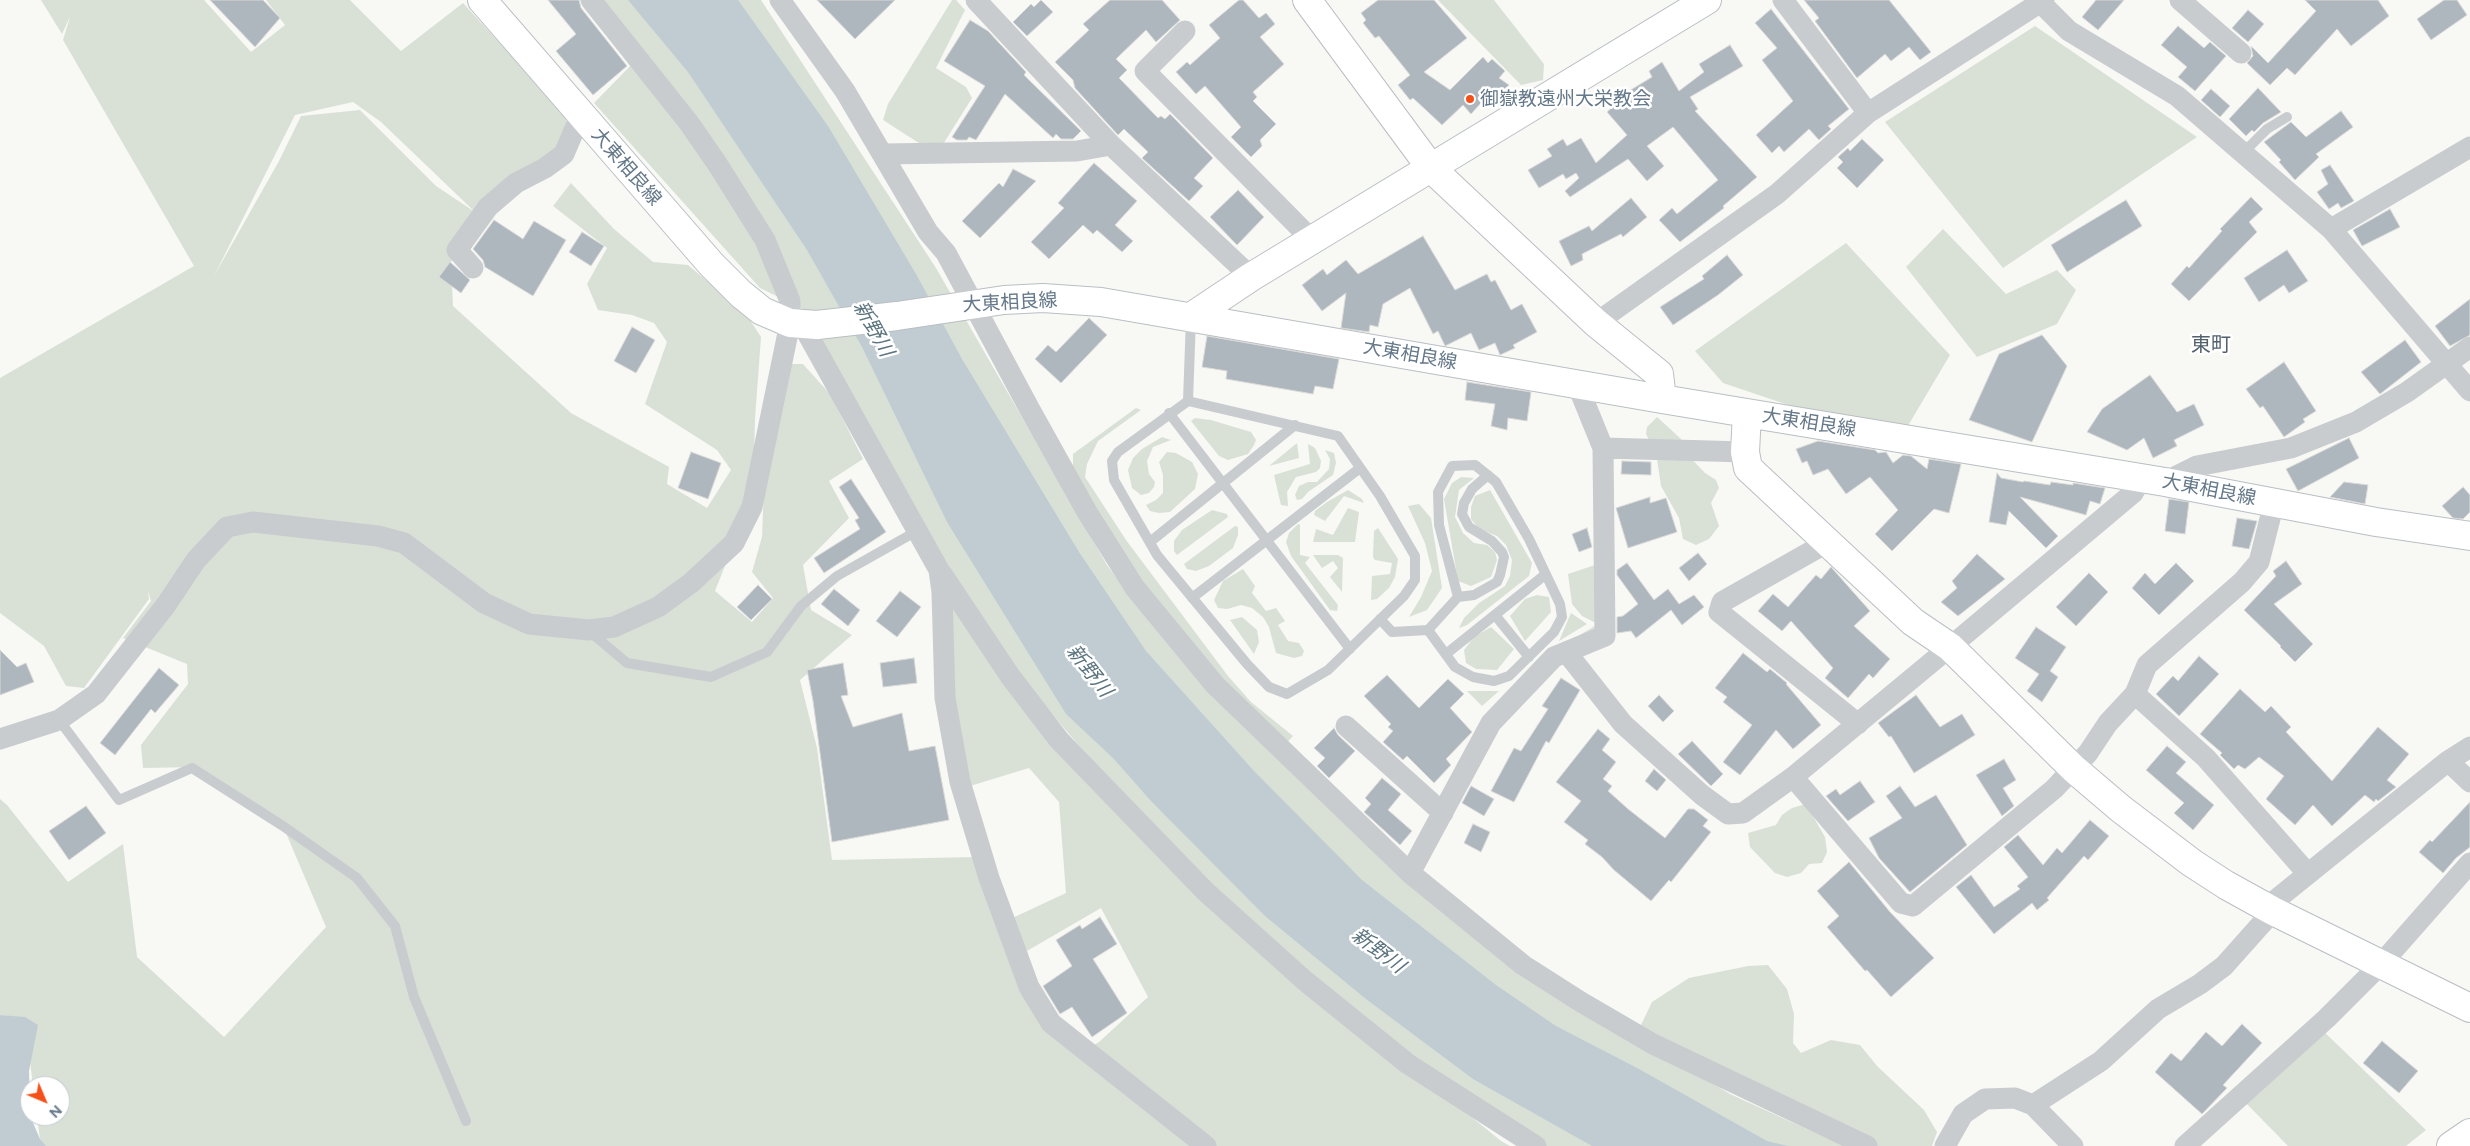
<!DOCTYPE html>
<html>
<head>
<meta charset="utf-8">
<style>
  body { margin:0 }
  #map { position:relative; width:2470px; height:1146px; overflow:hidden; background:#f8f8f5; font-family:Figtree,sans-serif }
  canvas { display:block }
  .north { position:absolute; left:20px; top:1076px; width:50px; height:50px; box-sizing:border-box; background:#fff; border:1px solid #c1c9d0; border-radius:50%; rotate:135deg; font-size:14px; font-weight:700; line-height:20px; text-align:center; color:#647889 }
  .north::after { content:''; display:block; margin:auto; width:18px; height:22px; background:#f4501a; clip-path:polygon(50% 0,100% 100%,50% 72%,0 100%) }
</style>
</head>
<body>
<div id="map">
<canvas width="2470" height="1146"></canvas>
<div class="north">N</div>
</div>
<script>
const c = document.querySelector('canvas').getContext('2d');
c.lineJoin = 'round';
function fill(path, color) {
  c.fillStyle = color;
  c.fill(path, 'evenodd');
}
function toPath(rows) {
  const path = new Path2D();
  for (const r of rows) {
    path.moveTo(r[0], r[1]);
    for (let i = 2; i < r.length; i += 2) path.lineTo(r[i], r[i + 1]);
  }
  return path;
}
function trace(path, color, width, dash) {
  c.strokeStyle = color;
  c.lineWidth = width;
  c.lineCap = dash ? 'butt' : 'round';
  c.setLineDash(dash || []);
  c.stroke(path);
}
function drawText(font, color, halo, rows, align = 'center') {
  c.font = font + ' Figtree,"Noto Sans JP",sans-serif';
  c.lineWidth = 5;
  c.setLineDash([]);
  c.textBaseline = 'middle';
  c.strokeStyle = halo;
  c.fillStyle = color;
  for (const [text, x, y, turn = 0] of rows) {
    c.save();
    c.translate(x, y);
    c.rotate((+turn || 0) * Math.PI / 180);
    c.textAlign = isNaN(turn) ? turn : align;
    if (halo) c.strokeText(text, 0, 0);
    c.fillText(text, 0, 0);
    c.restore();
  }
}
const green = toPath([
  [41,0,204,0,251,52,285,25,266,0,350,0,401,51,463,3,567,116,564,145,478,215,451,262,453,306,571,413,669,467,667,484,707,508,731,470,717,450,645,404,667,342,654,323,632,315,598,310,587,284,607,248,553,206,571,183,614,229,653,262,688,265,746,314,761,337,755,419,754,457,734,543,715,591,752,622,773,598,752,572,762,537,764,485,790,364,803,364,830,394,863,459,829,481,849,518,803,565,811,610,852,635,800,680,817,748,832,860,975,857,1008,920,1066,893,1059,802,1029,768,970,786,950,707,952,599,1169,852,1014,669,912,515,801,308,760,288,594,103,637,59,592,0,761,0,936,268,1107,565,1143,613,1523,965,1730,1094,1844,1146,1544,1146,1349,1017,1501,1141,1510,1146,44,1146,40,1139,37,1116,60,1116,60,1086,33,1086,25,1018,0,1015,0,799,7,805,68,882,123,844,137,957,224,1037,326,927,283,826,195,767,143,768,141,745,188,684,187,664,123,638,151,601,148,591,149,599,84,688,66,686,44,646,0,613,0,378,194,266,63,40,70,17,62,34],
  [353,102,381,122,475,212,436,186,360,110,301,116,279,161,214,276,295,115],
  [1101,908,1148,997,1099,1042,1086,1050,1051,1023,1020,955],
  [952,0,956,0,965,10,936,68,966,87,972,98,940,149,922,145,883,120,888,104],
  [1438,0,1494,0,1544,64,1543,80,1521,85],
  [2035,26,2197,137,2003,268,1885,122],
  [1943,229,2006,294,2057,270,2076,290,2057,324,1977,357,1906,267],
  [1846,243,1950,355,1906,429,1806,411,1723,383,1695,351],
  [1136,408,1141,410,1098,441,1087,464,1085,477,1126,540,1228,676,1251,702,1293,736,1284,746,1249,714,1141,586,1073,482,1073,454],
  [1657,417,1680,438,1685,445,1653,448,1646,434,1647,427],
  [1195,418,1211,420,1251,432,1256,440,1254,445,1248,454,1228,460,1219,456,1191,421],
  [1162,437,1171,440,1153,447,1147,461,1149,474,1155,482,1154,487,1149,493,1141,495,1132,488,1128,470,1133,458,1142,449],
  [1297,443,1299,458,1269,466],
  [1308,444,1315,448,1321,461,1320,468,1316,472,1296,477,1287,492,1288,506,1281,505,1274,475,1310,464],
  [1325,450,1334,453,1336,463,1333,475,1308,492,1302,499,1297,500,1295,495,1299,486,1308,482,1317,482,1329,469,1330,459],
  [1167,452,1176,453,1192,462,1198,474,1195,489,1170,512,1159,513,1150,511,1146,505,1156,500,1163,493,1163,475,1159,462],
  [1686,453,1705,473,1716,480,1719,488,1711,503,1719,526,1709,539,1696,545,1683,539,1679,518,1661,486,1657,459],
  [1461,477,1474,478,1459,490,1455,517,1463,533,1474,543,1487,545,1495,552,1497,560,1491,577,1471,586,1458,581,1444,499,1452,483],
  [1348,490,1362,499,1364,503,1344,496,1325,521,1314,515,1315,511,1327,502],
  [1490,490,1532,563,1529,576,1467,625,1459,628,1464,618,1479,603,1505,586,1510,576,1512,560,1506,545,1497,536,1479,529,1471,519,1471,507,1475,496],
  [1419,504,1431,518,1442,588,1427,610,1409,617,1421,597,1432,571,1425,543,1408,506],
  [1348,508,1359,512,1355,542,1313,542,1316,529,1333,535],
  [1212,510,1227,514,1228,517,1177,555,1174,551,1174,541,1182,530],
  [1298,524,1300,525,1300,555,1310,557,1305,563,1338,605,1337,611,1330,610,1291,556,1286,542,1289,533],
  [1235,526,1238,527,1238,535,1233,548,1209,566,1196,571,1187,569,1184,564],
  [1378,528,1398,559,1395,577,1389,588,1377,599,1371,600,1372,576,1390,574,1392,563,1375,560,1373,557,1374,531],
  [1313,555,1338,555,1343,558,1342,592,1330,577,1338,568,1333,561,1322,568],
  [1595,565,1600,638,1555,650,1598,624,1582,616,1572,604,1568,574],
  [1243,569,1255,586,1252,593,1266,611,1276,608,1285,621,1278,625,1288,641,1299,643,1304,651,1302,656,1294,658,1276,653,1269,627,1263,617,1252,608,1241,605,1227,609,1218,608,1214,600,1223,581],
  [1537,595,1549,597,1551,612,1525,641,1510,616,1525,599],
  [1571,613,1587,624,1559,641],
  [1242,617,1257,630,1259,642,1254,654,1230,620],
  [1491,627,1514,649,1497,670,1476,669,1466,663,1464,650,1474,637],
  [1467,691,1499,691,1482,706],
  [1806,804,1825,837,1827,852,1822,863,1809,864,1801,873,1787,877,1775,873,1750,847,1748,833,1776,825,1782,815,1792,808],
  [1768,965,1787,989,1794,1014,1793,1043,1801,1053,1831,1040,1860,1045,1877,1066,1924,1110,1937,1132,1932,1146,1872,1146,1640,1027,1652,1002,1689,978,1748,966],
  [2318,1026,2426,1130,2406,1146,2288,1146,2244,1101]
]);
const water = toPath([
  [628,0,738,0,828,126,916,274,962,359,1079,552,1146,651,1254,771,1362,880,1496,985,1556,1026,1639,1069,1767,1141,1788,1146,1592,1146,1473,1079,1366,999,1265,916,1151,801,1113,758,1066,714,947,522,862,347,807,250,688,72],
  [0,1015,25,1017,38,1025,29,1071,30,1116,40,1139,46,1146,0,1146]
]);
const building = toPath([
  [210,0,263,0,280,18,255,47,210,0],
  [548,0,579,0,581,8,627,66,593,95,556,51,576,34,548,0],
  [817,0,895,0,855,39,817,0],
  [1041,0,1053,12,1027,36,1013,22,1031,4,1034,7,1041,0],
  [1110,0,1162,0,1180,20,1156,42,1146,30,1116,59,1127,70,1119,78,1158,118,1161,116,1165,119,1170,114,1213,158,1194,178,1203,186,1189,201,1142,158,1148,152,1124,129,1118,135,1075,88,1073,80,1055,62,1089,30,1083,24,1110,0],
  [1239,0,1243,0,1259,18,1266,13,1275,24,1260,37,1284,64,1253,92,1257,97,1253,101,1276,124,1260,140,1262,146,1251,157,1231,137,1241,127,1205,86,1196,94,1176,72,1187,62,1190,65,1220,38,1209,25,1239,0],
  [1378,0,1434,0,1467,38,1424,72,1450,90,1483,57,1488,63,1492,59,1505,71,1499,78,1509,85,1496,99,1490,93,1471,114,1463,105,1442,125,1413,98,1410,100,1398,85,1410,75,1379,36,1375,38,1363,23,1366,20,1361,13,1378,0],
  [1804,0,1889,0,1931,52,1920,60,1909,47,1891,61,1885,54,1857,78,1815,21,1819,18,1804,0],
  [2096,0,2124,0,2098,30,2082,17,2096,0],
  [2305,0,2378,0,2389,16,2351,46,2337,29,2295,75,2287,68,2270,85,2247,63,2253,56,2251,46,2268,63,2316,11,2305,0],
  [2444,0,2457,0,2467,15,2431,40,2417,19,2444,0],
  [1771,9,1849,109,1828,126,1831,129,1819,140,1809,129,1784,152,1779,146,1772,153,1756,135,1793,101,1762,60,1777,48,1755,23,1771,9],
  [2248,10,2264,24,2248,42,2232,28,2248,10],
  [970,20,988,31,1026,72,1024,75,1081,131,1073,139,1061,139,1056,134,1053,138,1005,94,976,140,969,137,967,140,957,140,952,137,985,86,944,61,970,20],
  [2178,26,2204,48,2210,42,2226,56,2195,91,2178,77,2187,67,2161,45,2178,26],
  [1730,45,1743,66,1690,97,1698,109,1695,111,1757,177,1723,206,1724,208,1680,242,1659,220,1672,208,1677,214,1718,180,1673,127,1647,146,1664,166,1647,181,1628,159,1570,197,1565,191,1579,178,1576,173,1566,179,1563,174,1539,188,1528,170,1552,156,1547,149,1563,139,1567,146,1581,138,1596,163,1627,135,1607,112,1615,105,1611,102,1652,77,1649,71,1662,62,1679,91,1704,72,1699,64,1730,45],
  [2258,88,2281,112,2263,123,2254,132,2252,130,2246,136,2229,119,2258,88],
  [2211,89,2230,106,2220,117,2201,100,2211,89],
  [2341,111,2353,127,2316,154,2319,157,2295,180,2279,162,2281,160,2264,142,2291,122,2306,137,2341,111],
  [1862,139,1884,160,1857,188,1837,168,1843,162,1838,157,1848,148,1850,151,1862,139],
  [1094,163,1137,201,1115,225,1133,241,1122,252,1097,230,1093,234,1083,225,1049,259,1031,242,1064,208,1058,203,1094,163],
  [2330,165,2354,201,2341,208,2338,203,2329,209,2317,192,2328,184,2321,170,2330,165],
  [1013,169,1036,181,980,238,962,221,999,183,1003,187,1013,169],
  [1238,190,1264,217,1237,245,1210,217,1238,190],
  [2251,197,2263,209,2249,222,2257,232,2189,301,2171,284,2187,266,2189,268,2222,231,2220,229,2251,197],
  [1631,198,1647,217,1623,237,1621,234,1582,254,1583,260,1571,266,1559,241,1589,226,1592,231,1631,198],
  [2126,200,2142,226,2067,272,2051,245,2126,200],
  [2390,209,2400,227,2362,246,2353,230,2390,209],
  [494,220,523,239,534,221,566,240,533,296,485,267,483,260,473,249,494,220],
  [582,232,604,246,591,266,569,252,582,232],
  [1423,236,1455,290,1487,274,1491,282,1495,280,1511,310,1522,304,1537,332,1513,345,1515,348,1500,355,1495,343,1479,350,1471,333,1445,346,1438,331,1433,334,1410,288,1383,304,1378,327,1370,325,1369,332,1341,328,1346,293,1322,311,1302,285,1323,269,1327,275,1346,260,1358,274,1423,236],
  [2287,250,2308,281,2289,293,2284,285,2259,302,2244,278,2287,250],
  [1727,255,1743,275,1718,295,1673,325,1660,307,1704,279,1702,276,1727,255],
  [450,262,470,280,461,293,439,277,450,262],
  [2470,299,2470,335,2450,346,2435,326,2470,299],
  [1089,318,1107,335,1061,383,1035,359,1048,345,1056,352,1089,318],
  [632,327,655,340,636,373,614,361,632,327],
  [2042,335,2067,366,2032,442,1969,420,1999,354,2042,335],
  [1207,336,1339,359,1333,389,1315,386,1313,394,1226,379,1227,371,1202,367,1207,336],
  [2405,340,2421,362,2380,394,2361,372,2405,340],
  [2284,362,2316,411,2303,419,2305,422,2284,437,2263,406,2260,408,2246,389,2284,362],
  [2150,375,2177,412,2194,404,2204,425,2174,440,2177,446,2153,458,2144,438,2127,450,2087,432,2102,409,2150,375],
  [1467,382,1531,392,1527,421,1508,418,1507,430,1491,426,1495,404,1465,400,1467,382],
  [2349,438,2359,458,2298,491,2286,469,2349,438],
  [1818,441,1875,450,1878,453,1886,452,1893,463,1903,455,1911,456,1927,469,1929,459,1961,464,1949,513,1934,509,1892,551,1875,534,1898,510,1870,477,1846,494,1828,469,1813,475,1807,461,1802,463,1796,449,1818,441],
  [691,452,721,463,708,499,678,488,691,452],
  [1622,461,1651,462,1651,475,1621,474,1622,461],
  [1997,473,2001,478,2023,482,2024,481,2050,485,2051,482,2073,485,2073,483,2105,488,2100,504,2090,501,2086,515,2020,497,2058,536,2046,548,2009,511,2006,525,1989,522,1997,473],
  [851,479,886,532,824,573,814,558,860,529,855,520,859,518,839,487,851,479],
  [2344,482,2368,485,2365,504,2330,497,2344,482],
  [2463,487,2470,495,2470,512,2463,519,2453,518,2442,506,2463,487],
  [1650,497,1650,503,1666,498,1677,532,1628,548,1616,508,1650,497],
  [2169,499,2189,502,2185,534,2165,531,2169,499],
  [2237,518,2257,521,2249,549,2232,546,2237,518],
  [1587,528,1592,547,1579,552,1572,534,1587,528],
  [1698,553,1707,564,1689,581,1679,568,1698,553],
  [1977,554,2005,579,1958,616,1941,602,1957,588,1952,581,1977,554],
  [2286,561,2302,584,2274,604,2313,644,2295,662,2280,647,2281,646,2244,610,2276,576,2273,571,2286,561],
  [1627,563,1654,600,1668,589,1679,604,1694,595,1704,607,1682,625,1671,610,1636,638,1631,631,1617,633,1617,617,1623,616,1638,604,1617,575,1617,570,1627,563],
  [2176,563,2194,581,2159,615,2132,588,2145,573,2155,584,2176,563],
  [1831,567,1870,611,1854,626,1890,659,1873,678,1869,674,1848,698,1825,678,1833,668,1791,621,1782,631,1758,611,1773,594,1788,607,1816,575,1821,579,1831,567],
  [2089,573,2108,592,2076,626,2056,607,2089,573],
  [758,585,772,599,751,620,737,607,758,585],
  [834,589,860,610,848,626,821,604,834,589],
  [900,591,921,607,897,637,876,621,900,591],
  [2036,627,2066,647,2050,671,2058,677,2042,702,2027,691,2039,674,2015,658,2036,627],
  [0,650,17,667,26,663,34,682,0,695,0,650],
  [1743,653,1767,672,1770,669,1787,683,1786,684,1821,725,1793,749,1776,730,1740,775,1723,762,1752,725,1723,702,1727,697,1715,688,1743,653],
  [2199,656,2219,674,2179,716,2156,694,2173,676,2178,681,2199,656],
  [914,658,917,683,883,687,880,663,914,658],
  [843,663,848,695,841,696,853,727,902,713,909,751,935,746,949,820,832,842,813,701,807,670,843,663],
  [159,668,179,685,155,713,151,709,115,755,100,743,159,668],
  [1387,675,1419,708,1448,679,1464,694,1450,708,1472,732,1446,759,1451,765,1434,783,1407,756,1403,760,1383,742,1393,731,1388,727,1391,724,1364,696,1387,675],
  [1561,678,1580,690,1549,743,1546,741,1514,802,1491,791,1514,748,1521,751,1548,709,1542,706,1561,678],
  [2240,689,2265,712,2271,706,2291,727,2286,732,2332,781,2378,727,2409,754,2387,780,2396,787,2378,801,2376,799,2374,802,2365,795,2332,826,2313,805,2295,825,2266,799,2284,776,2259,757,2245,769,2238,765,2234,769,2220,755,2222,753,2200,734,2240,689],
  [1659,695,1674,711,1663,722,1648,706,1659,695],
  [1916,695,1940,727,1962,714,1975,735,1914,773,1891,736,1889,737,1878,723,1916,695],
  [1334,728,1338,735,1355,751,1329,778,1317,766,1325,758,1314,748,1334,728],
  [1598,729,1610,739,1602,750,1616,762,1603,779,1612,786,1608,791,1628,809,1665,838,1688,809,1694,809,1708,820,1703,826,1711,832,1671,882,1669,880,1651,901,1614,870,1602,857,1585,844,1588,840,1564,822,1581,801,1556,782,1598,729],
  [1692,741,1723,774,1711,786,1678,754,1692,741],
  [2167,746,2186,762,2176,773,2214,805,2193,830,2174,813,2184,803,2146,770,2167,746],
  [2004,759,2016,780,2003,788,2014,806,2002,816,1976,775,2004,759],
  [1654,769,1666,780,1657,791,1645,781,1654,769],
  [1382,778,1401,794,1388,810,1412,831,1400,845,1364,812,1371,804,1365,798,1382,778],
  [1860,781,1875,802,1848,821,1826,796,1836,789,1840,795,1860,781],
  [1471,786,1494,799,1484,816,1462,803,1471,786],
  [1900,786,1915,807,1936,795,1967,845,1910,892,1879,858,1869,838,1902,818,1886,796,1900,786],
  [2470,802,2470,847,2456,858,2443,873,2419,852,2430,840,2432,842,2470,802],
  [86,806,106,833,69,860,49,831,86,806],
  [2090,820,2109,836,2088,860,2084,856,2047,898,2049,900,2037,910,2032,903,1994,934,1956,887,1971,875,1994,907,2020,889,2017,886,2028,877,2004,847,2018,835,2043,865,2057,848,2062,853,2090,820],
  [1473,824,1490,832,1481,852,1464,843,1473,824],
  [1849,862,1890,912,1934,958,1891,997,1867,970,1865,971,1827,927,1839,916,1817,891,1849,862],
  [1100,917,1117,944,1093,959,1127,1013,1092,1037,1072,1007,1060,1014,1043,986,1072,966,1056,940,1080,925,1082,929,1100,917],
  [2242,1024,2262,1043,2223,1085,2227,1088,2202,1114,2155,1072,2171,1053,2181,1061,2206,1032,2222,1046,2242,1024],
  [2382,1041,2418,1071,2399,1093,2363,1063,2382,1041]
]);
const lane = toPath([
  [2243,153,2267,129,2287,117],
  [1188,401,1338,436,1380,496,1415,556,1415,580,1404,596,1328,670,1287,694,1269,687,1247,664,1157,555,1114,480,1112,461,1118,452,1188,401,1191,318],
  [1169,413,1350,649],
  [1150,542,1295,425],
  [1192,598,1360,468],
  [1495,615,1529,657],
  [1380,619,1392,632,1428,630,1455,667,1473,677,1494,681,1509,676,1554,632,1562,617,1560,604,1529,539,1496,482,1475,465,1452,466,1438,492,1439,525,1458,597],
  [1428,630,1458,597,1474,595,1497,582,1500,575,1504,557,1502,552,1492,541,1469,527,1462,514,1464,503,1472,489,1488,475],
  [589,631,627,663,711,677,767,652,801,606,837,576,917,531],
  [1446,654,1546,574],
  [59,720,119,800,192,768,283,826,357,878,395,926,414,997,466,1121]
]);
const street = toPath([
  [780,0,845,91,928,232,946,253,1029,408,1087,512,1135,588,1215,685,1410,873,1523,965,1581,1002,1653,1044,1867,1146],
  [976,0,1111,145,1251,277],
  [1783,0,1868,113,2044,0],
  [2038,0,2069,31,2177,96,2331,229,2470,391],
  [2180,0,2241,53],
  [1185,31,1145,71,1313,241],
  [884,154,1077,151,1111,145],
  [2331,229,2470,147],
  [473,268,457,250,488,207,516,183,545,168,564,154,581,114],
  [1596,323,1777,194,1868,113],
  [802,324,939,570,942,592,945,698,960,782,989,878,1029,987,1051,1023,1206,1146],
  [1603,448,1745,452],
  [2165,482,2197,466,2291,448,2356,422,2407,392,2470,347],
  [1828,542,1722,602,1719,612,1858,724],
  [942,574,1010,676,1059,740,1205,891,1304,980,1408,1064,1536,1146],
  [1567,653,1623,724,1702,795,1728,814,1743,813,1793,777,1950,647,2133,493,2142,478],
  [2135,694,2206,758,2308,874],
  [1346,726,1443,813],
  [0,739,59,720,96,694,166,605,196,560,227,527,253,522,378,536,404,543,484,603,529,624,589,630,614,627,658,607,691,583,734,543,752,507,790,323,790,301,765,240,718,165,689,123,591,0],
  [2448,761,2470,782],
  [1793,777,1901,903,1913,906,2054,789,2088,753,2108,723,2135,694,2147,665,2242,582,2259,562,2274,503],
  [1410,873,1491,723,1554,657,1605,636,1603,448,1577,384],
  [2267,907,2448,761,2470,747],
  [2033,1105,2101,1061,2158,1009,2200,984,2224,966,2273,911],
  [1945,1146,1963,1114,1985,1099,2015,1098,2033,1105,2073,1146],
  [2185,1146,2327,1018,2381,964,2470,863]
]);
const secondary = toPath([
  [482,0,711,264,741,294,762,311,790,323,817,325,897,316,1004,300,1043,298,1101,302,1662,399,2165,482,2376,522,2470,536],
  [1307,0,1431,168,1596,323,1659,374,1662,399],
  [1191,317,1251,277,1707,0],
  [1747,413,1745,452,1748,468,1913,622,1950,647,2074,769,2121,809,2192,863,2226,885,2273,911,2470,1008],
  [2451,1146,2470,1133]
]);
const markers = [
  [1470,99,5,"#f4501a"]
];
const poiNames = [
  ["御嶽教遠州大栄教会",1480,99]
];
const streetNames = [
  ["大東相良線",626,167,49],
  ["大東相良線",1010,303,-3],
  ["大東相良線",1410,355,10],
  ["大東相良線",1809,423,9],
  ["大東相良線",2209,490,11]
];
const waterNames = [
  ["新野川",873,329,61],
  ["新野川",1089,671,52],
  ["新野川",1378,951,37]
];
const neighbourhoodNames = [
  ["東町",2211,345]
];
fill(green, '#d9e1d6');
fill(water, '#c1ccd2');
fill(building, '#aeb7bd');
trace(building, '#dadad8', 1);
trace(secondary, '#babfc4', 30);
trace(lane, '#c8cccf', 10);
trace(street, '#c8cccf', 21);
trace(secondary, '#fff', 28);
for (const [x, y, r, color] of markers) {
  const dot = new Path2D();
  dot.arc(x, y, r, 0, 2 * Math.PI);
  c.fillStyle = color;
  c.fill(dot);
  trace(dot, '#fff', 2);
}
drawText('19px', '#647889', '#fff', poiNames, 'left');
drawText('19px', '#647889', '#fff', streetNames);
drawText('italic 20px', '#5b747e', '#fff', waterNames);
drawText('20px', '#53616e', '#fff', neighbourhoodNames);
</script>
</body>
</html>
